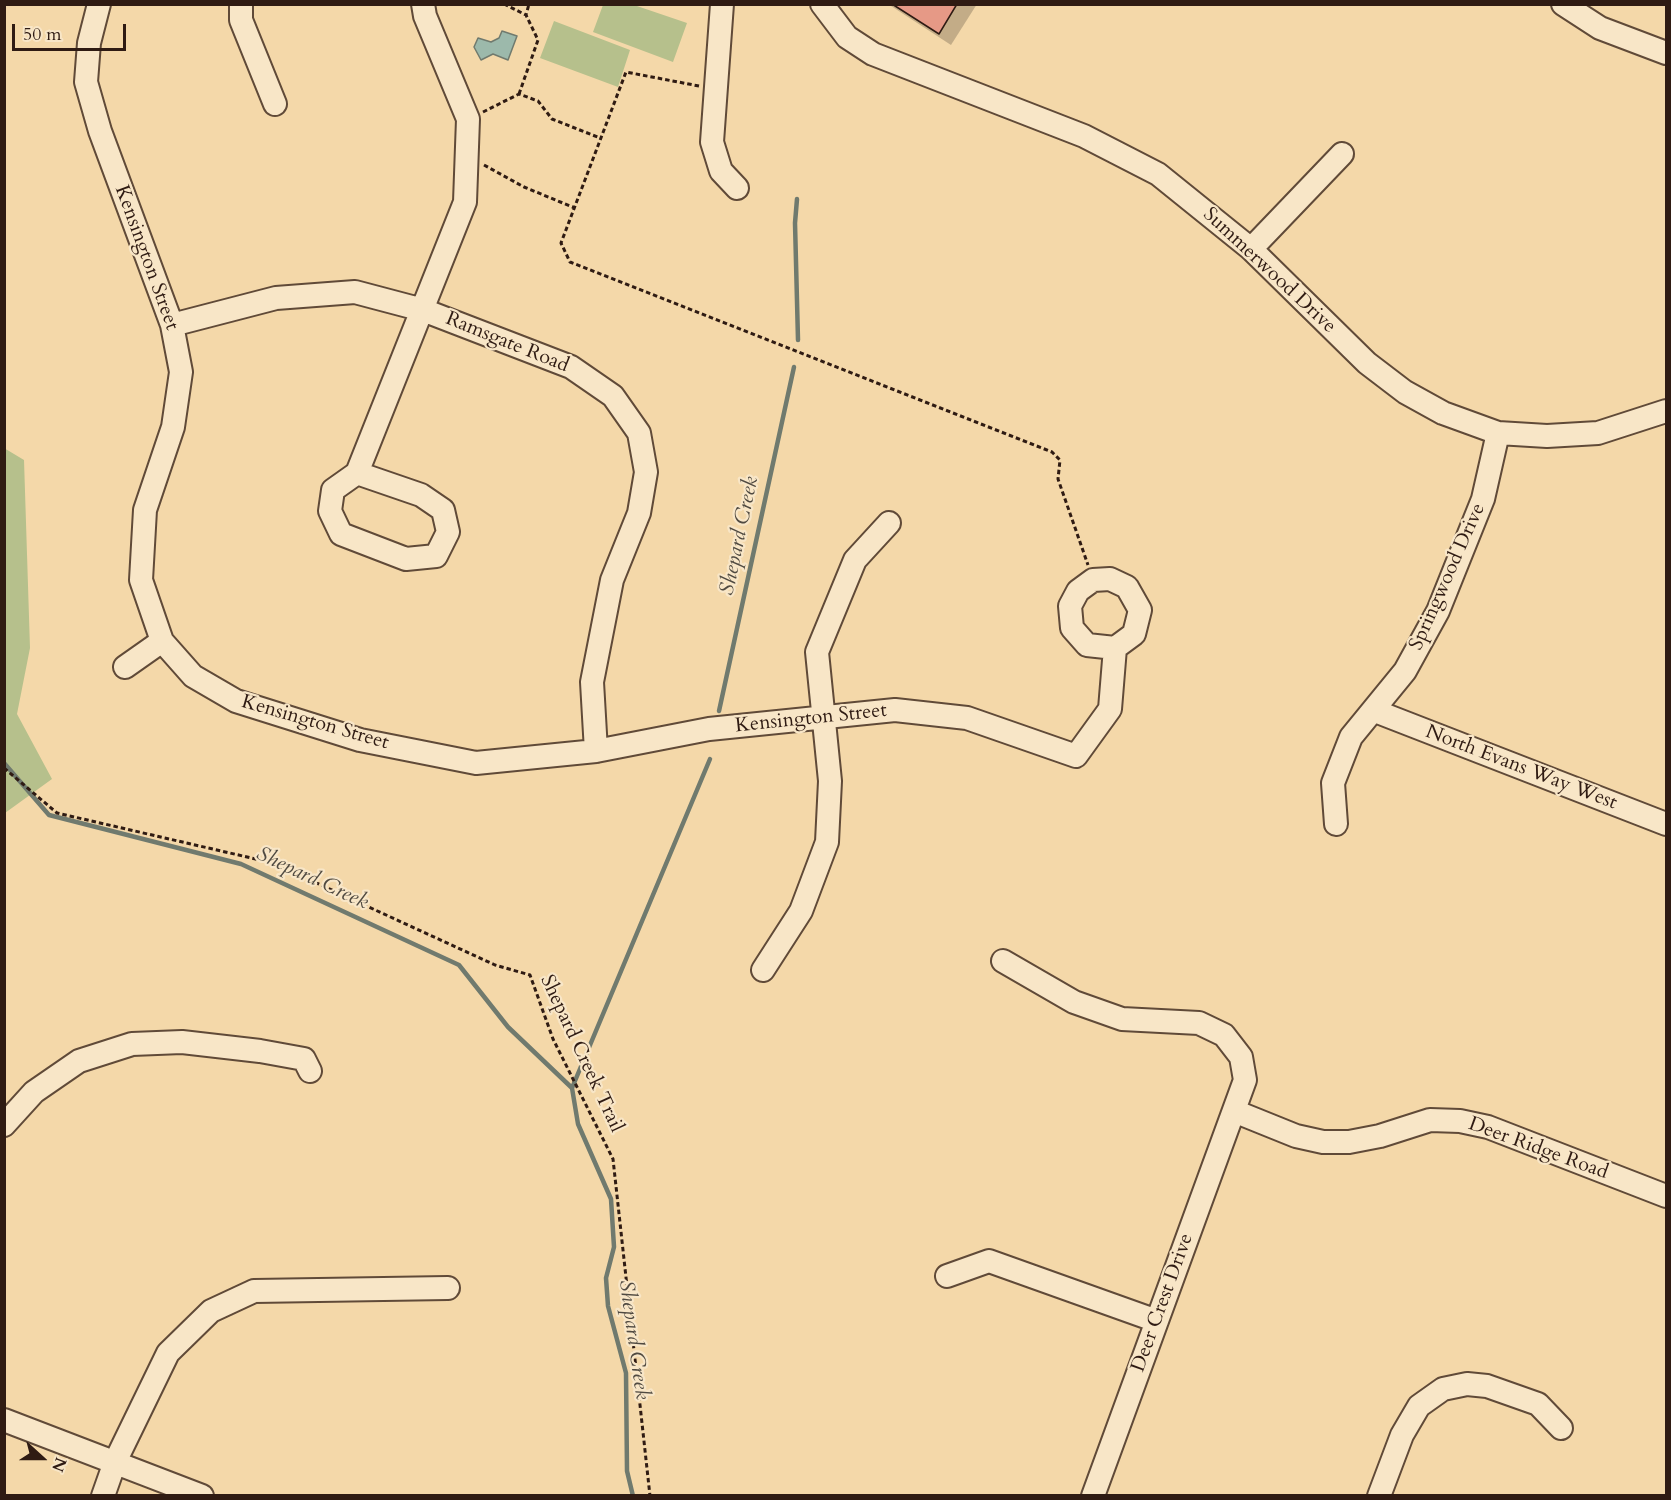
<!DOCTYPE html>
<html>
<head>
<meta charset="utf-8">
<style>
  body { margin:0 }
  #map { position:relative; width:1671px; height:1500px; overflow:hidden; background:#f4d8a9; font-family:Cardo,serif }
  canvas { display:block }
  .frame { position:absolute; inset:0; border:6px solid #2f1b13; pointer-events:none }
  .north { position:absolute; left:12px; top:1428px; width:60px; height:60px; -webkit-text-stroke:4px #f8e6c7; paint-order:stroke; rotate:111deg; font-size:16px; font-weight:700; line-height:24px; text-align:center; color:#2f1b13 }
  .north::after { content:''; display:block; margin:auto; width:21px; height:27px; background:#2f1b13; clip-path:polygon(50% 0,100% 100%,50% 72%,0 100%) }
  .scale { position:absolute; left:12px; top:24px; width:114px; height:27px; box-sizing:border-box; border:3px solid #2f1b13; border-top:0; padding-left:8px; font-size:18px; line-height:21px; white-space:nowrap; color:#2f1b13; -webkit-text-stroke:4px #f8e6c7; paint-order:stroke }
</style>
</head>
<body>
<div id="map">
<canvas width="1671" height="1500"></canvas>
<div class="frame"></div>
<div class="north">N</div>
<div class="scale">50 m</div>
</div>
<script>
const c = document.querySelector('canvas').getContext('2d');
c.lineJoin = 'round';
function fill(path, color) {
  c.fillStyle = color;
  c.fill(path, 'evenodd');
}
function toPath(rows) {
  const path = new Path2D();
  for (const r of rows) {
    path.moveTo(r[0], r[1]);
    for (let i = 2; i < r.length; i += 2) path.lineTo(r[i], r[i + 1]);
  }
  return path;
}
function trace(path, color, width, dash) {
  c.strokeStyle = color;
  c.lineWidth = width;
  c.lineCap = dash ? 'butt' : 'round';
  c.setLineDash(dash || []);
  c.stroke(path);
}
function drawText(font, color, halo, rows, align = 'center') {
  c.font = font + ' Cardo,serif';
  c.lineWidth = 4.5;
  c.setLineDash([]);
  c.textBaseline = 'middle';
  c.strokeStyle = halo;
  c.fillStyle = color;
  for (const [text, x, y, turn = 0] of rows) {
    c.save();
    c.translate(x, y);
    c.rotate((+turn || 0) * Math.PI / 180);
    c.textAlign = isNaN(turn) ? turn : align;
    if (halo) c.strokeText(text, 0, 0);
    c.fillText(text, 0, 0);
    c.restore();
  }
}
const green = toPath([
  [603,5,634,5,687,23,673,62,593,32],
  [554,21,630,50,618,87,540,58],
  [4,448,24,460,30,648,17,714,52,779,5,813]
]);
const water = toPath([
  [502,31,517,36,508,60,493,54,481,60,474,47,478,38,491,42,499,38,502,31]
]);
const shadow = toPath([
  [888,4,977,4,951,45]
]);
const stream = toPath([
  [797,199,795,223,798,340],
  [719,711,794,367],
  [4,763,49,815,241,864,459,965,508,1027,572,1088],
  [633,1496,627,1471,626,1373,608,1306,606,1278,614,1247,611,1199,578,1124,572,1088,710,759]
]);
const building = toPath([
  [892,4,957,4,939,34,892,4]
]);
const path = toPath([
  [504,4,526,15],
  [699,86,626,72,561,243,570,262,1052,452,1060,460,1058,479,1088,565],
  [519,94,538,40,526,15,529,4],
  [483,112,519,94,538,101,552,119,600,138],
  [484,165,524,187,575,208],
  [4,768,57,813,273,863,495,965,530,975,553,1039,613,1159,650,1496]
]);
const minor = toPath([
  [99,4,89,43,86,82,100,131,172,325,181,372,173,427,145,510,141,580,162,641,193,676,236,701,360,740,476,763,596,751,709,729,895,710,967,718,1076,756,1110,709,1115,648,1087,645,1072,628,1070,606,1078,591,1093,580,1110,579,1127,587,1140,610,1134,634,1115,648],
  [241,4,241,20,275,104],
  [722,4,712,142,721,171,737,188],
  [822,4,847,37,873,54,1084,136,1158,174,1251,249,1367,363,1405,392,1443,413,1498,433,1547,436,1598,433,1666,411],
  [1563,4,1600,28,1666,53],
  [1251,249,1342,154],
  [172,325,276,298,355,292,423,310,571,367,613,396,639,433,646,472,639,513,612,580,592,682,596,751],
  [357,473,421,495,443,510,448,532,436,556,406,559,341,534,330,511,333,490,357,473,465,202,468,119,425,16,423,4],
  [125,667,162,641],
  [1375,711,1666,824],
  [1336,824,1333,783,1351,737,1405,671,1438,611,1483,499,1498,433],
  [1003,961,1074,1002,1122,1019,1199,1023,1224,1035,1241,1057,1245,1080,1093,1496],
  [763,970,801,911,827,842,830,781,817,652,855,560,889,523],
  [1234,1111,1296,1136,1323,1142,1349,1142,1380,1136,1430,1120,1460,1121,1488,1127,1666,1196],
  [4,1125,34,1092,79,1061,132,1044,182,1042,260,1051,304,1059,310,1071],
  [947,1276,989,1261,1157,1321],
  [4,1420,202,1496],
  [103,1496,115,1462,168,1353,211,1311,254,1291,448,1288],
  [1379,1496,1402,1435,1419,1406,1443,1389,1467,1384,1487,1386,1538,1404,1561,1428]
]);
const streetNames = [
  ["Kensington Street",146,258,70],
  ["Summerwood Drive",1269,271,43],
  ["Ramsgate Road",507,343,22],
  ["Springwood Drive",1448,577,-66],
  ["Kensington Street",811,719,-6],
  ["Kensington Street",315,723,16],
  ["North Evans Way West",1521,768,21],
  ["Shepard Creek Trail",581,1054,65],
  ["Deer Ridge Road",1538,1149,20],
  ["Deer Crest Drive",1163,1303,-70]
];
const waterNames = [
  ["Shepard Creek",740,536,-78],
  ["Shepard Creek",312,879,25],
  ["Shepard Creek",633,1340,82]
];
fill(green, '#b6c08c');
fill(water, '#9cb9ab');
trace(water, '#707a6e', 1.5);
fill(shadow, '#0003');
trace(stream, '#707a6e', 4.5);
fill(building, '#e69986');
trace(building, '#2f1b13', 1.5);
trace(minor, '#604a38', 26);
trace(path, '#2f1b13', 3, [4.5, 3]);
trace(minor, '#f8e6c7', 22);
drawText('20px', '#2f1b13', '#f8e6c7', streetNames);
drawText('italic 21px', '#504a41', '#f8e6c7', waterNames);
</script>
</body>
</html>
